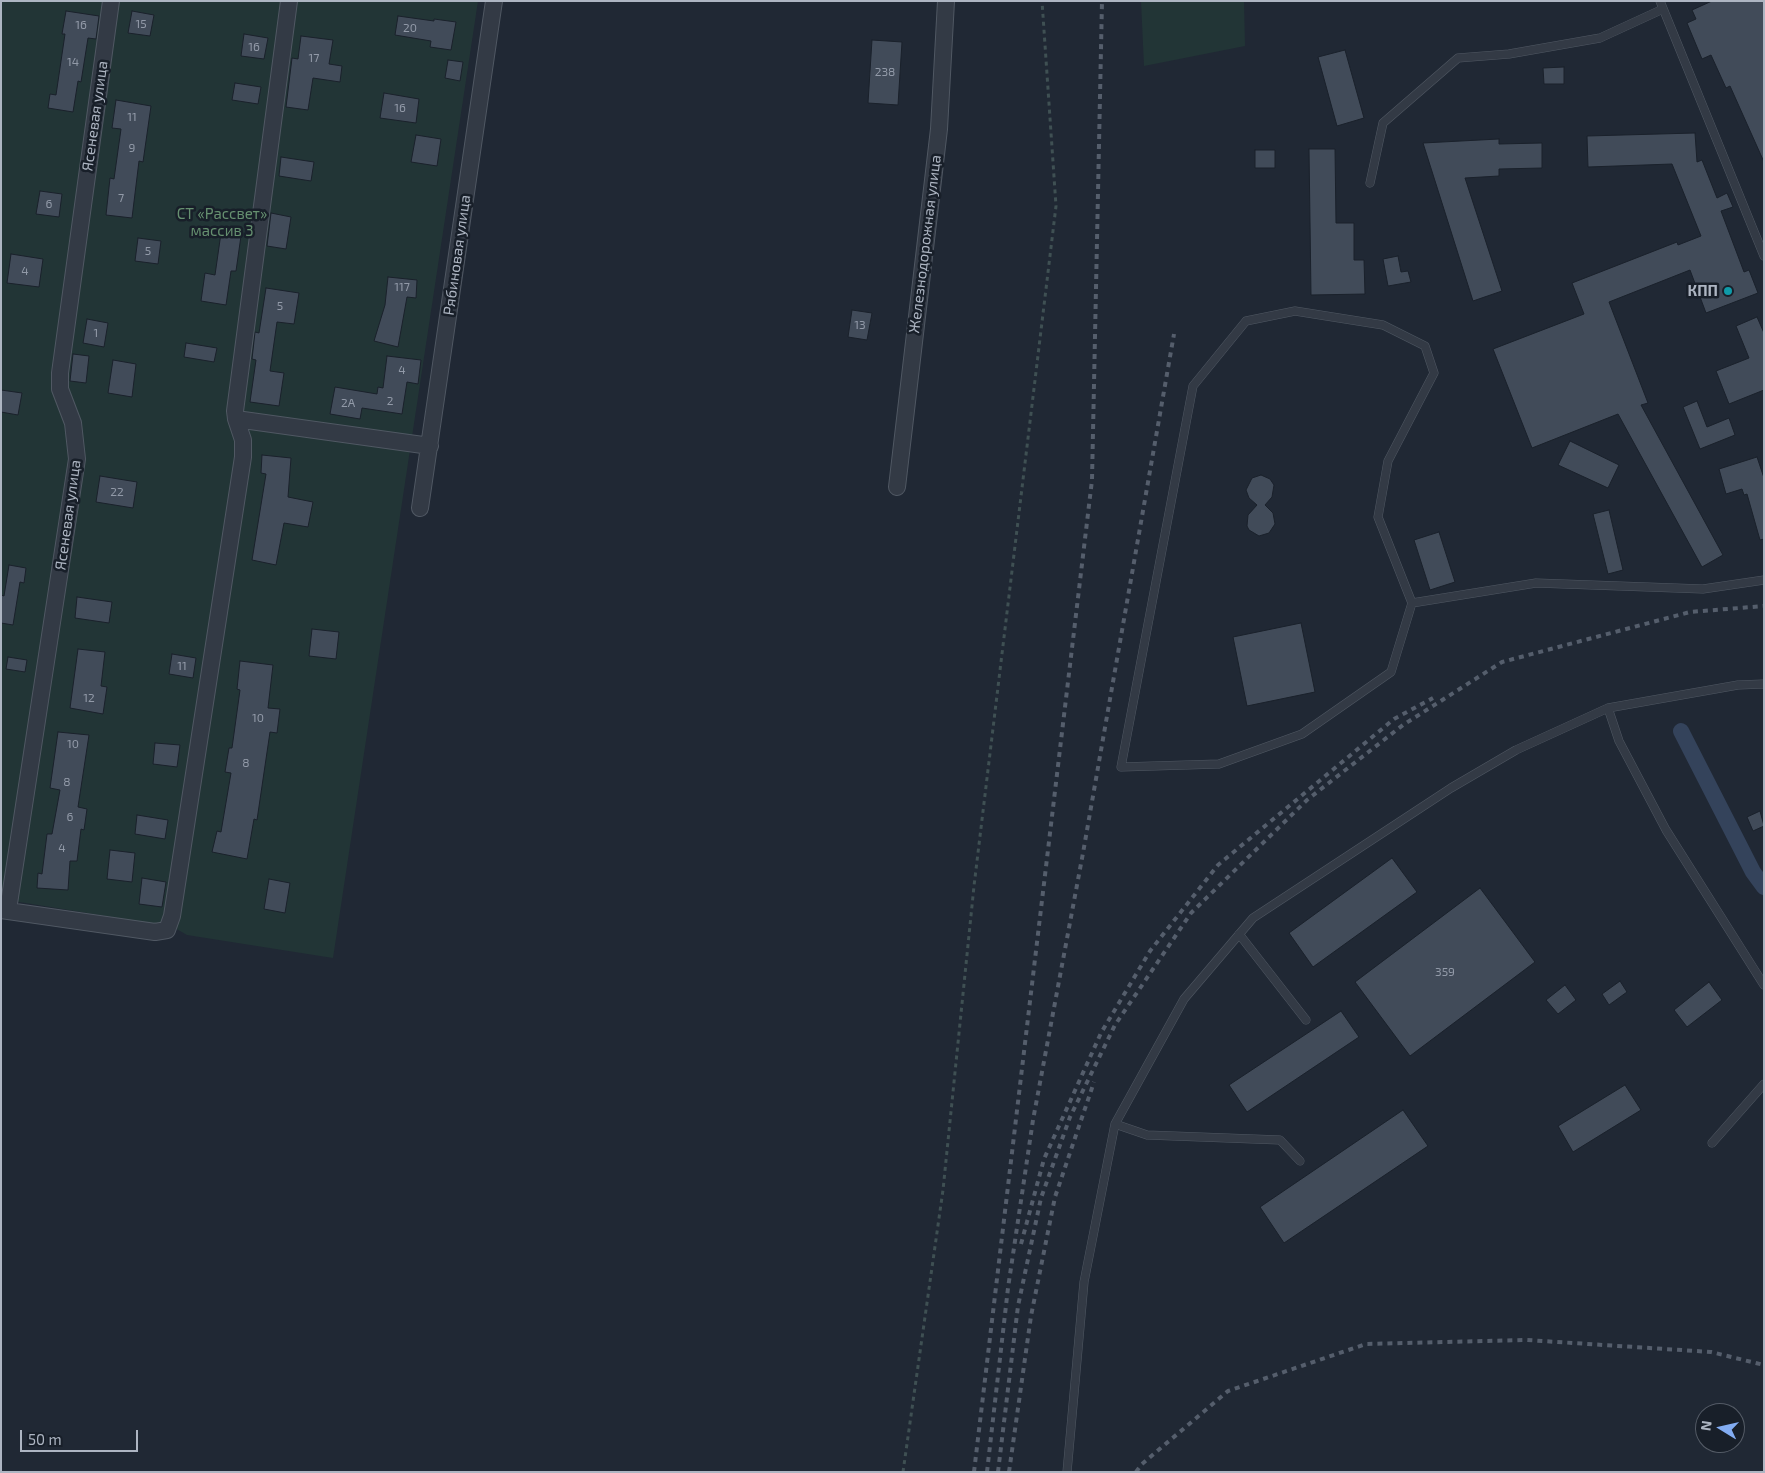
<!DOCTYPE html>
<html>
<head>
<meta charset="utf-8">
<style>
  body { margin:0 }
  #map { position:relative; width:1765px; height:1473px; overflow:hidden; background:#202834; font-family:"Exo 2",sans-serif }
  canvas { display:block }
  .frame { position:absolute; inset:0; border:2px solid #adb5c2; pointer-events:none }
  .north { position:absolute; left:1695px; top:1403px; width:50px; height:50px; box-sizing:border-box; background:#181f29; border:1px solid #545b66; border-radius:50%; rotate:279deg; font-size:14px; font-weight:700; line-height:20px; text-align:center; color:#adb5c2 }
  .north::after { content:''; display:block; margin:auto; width:18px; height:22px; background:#82acf2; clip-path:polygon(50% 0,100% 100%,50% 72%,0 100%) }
  .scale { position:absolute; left:20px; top:1430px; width:118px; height:22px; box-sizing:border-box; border:2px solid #adb5c2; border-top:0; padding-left:6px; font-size:15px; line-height:18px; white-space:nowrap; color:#adb5c2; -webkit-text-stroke:4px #181f29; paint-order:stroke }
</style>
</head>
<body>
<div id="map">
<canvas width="1765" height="1473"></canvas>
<div class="frame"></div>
<div class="north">N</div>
<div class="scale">50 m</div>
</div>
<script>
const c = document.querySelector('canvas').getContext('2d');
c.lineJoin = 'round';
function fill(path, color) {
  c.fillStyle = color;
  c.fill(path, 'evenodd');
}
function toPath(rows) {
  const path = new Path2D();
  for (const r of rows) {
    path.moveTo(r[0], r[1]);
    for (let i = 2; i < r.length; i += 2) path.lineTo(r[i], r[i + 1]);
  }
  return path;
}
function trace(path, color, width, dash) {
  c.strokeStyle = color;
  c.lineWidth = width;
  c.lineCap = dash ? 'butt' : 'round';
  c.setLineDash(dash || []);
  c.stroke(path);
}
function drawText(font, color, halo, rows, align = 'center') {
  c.font = font + ' "Exo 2",sans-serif';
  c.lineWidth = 5;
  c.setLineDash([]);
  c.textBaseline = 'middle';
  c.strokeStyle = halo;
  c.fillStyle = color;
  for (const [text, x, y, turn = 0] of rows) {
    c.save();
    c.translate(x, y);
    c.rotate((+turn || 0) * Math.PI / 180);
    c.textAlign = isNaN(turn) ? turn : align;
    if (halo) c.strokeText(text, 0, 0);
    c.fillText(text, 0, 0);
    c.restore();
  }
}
const green = toPath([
  [1,1,478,1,333,958,187,935,173,927,1,899],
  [1141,1,1244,1,1245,46,1144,66]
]);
const canal = toPath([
  [1681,731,1753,872,1764,887]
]);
const building = toPath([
  [1712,1,1764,1,1764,162,1730,86,1726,88,1711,55,1702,59,1687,23,1696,19,1692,10,1712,1],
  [66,11,99,16,96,39,88,38,81,82,78,81,73,112,48,108,50,94,56,95,65,34,62,34,66,11],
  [132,11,154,15,150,36,128,33,132,11],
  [398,16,434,21,434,19,456,22,451,50,430,47,431,41,395,35,398,16],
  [244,34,268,38,264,59,241,56,244,34],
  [301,36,333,40,329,64,342,66,340,82,313,78,308,110,286,107,292,58,298,59,301,36],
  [872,40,902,42,898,105,868,103,872,40],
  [1345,50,1364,118,1337,126,1318,57,1345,50],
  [448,60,463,62,460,81,445,78,448,60],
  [1564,67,1564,84,1544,84,1543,68,1564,67],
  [235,83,261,87,258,104,232,100,235,83],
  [384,93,419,99,416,123,380,118,384,93],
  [116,100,151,106,143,162,139,161,132,218,106,215,110,178,114,179,121,129,112,128,116,100],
  [1695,133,1697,162,1702,160,1717,198,1727,193,1733,207,1721,211,1744,272,1749,270,1758,293,1706,313,1690,270,1609,302,1648,403,1641,405,1723,555,1702,567,1618,414,1532,448,1493,349,1584,314,1572,283,1677,242,1678,245,1701,236,1672,164,1588,167,1587,136,1695,133],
  [416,135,441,139,437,166,411,162,416,135],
  [1499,139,1499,144,1542,143,1542,168,1499,169,1499,176,1465,178,1502,291,1473,301,1423,143,1499,139],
  [1309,149,1335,149,1336,223,1354,223,1354,260,1364,260,1365,294,1311,295,1309,149],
  [1255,150,1275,150,1275,168,1255,168,1255,150],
  [281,157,314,162,311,181,279,176,281,157],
  [40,191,62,194,59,217,36,214,40,191],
  [271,213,291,217,286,249,267,246,271,213],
  [221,233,241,236,236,271,231,271,226,305,201,301,205,273,215,275,221,233],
  [138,238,161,241,158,264,135,261,138,238],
  [11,254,43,259,39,287,7,283,11,254],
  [1398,256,1401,272,1408,271,1411,282,1388,286,1383,259,1398,256],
  [388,277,417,280,416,298,407,297,398,347,374,341,385,305,388,277],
  [266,288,299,293,294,324,277,322,270,371,284,373,279,406,250,402,256,360,252,359,255,332,259,333,266,288],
  [852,310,872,313,867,340,848,337,852,310],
  [1757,317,1764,333,1764,390,1729,404,1716,371,1749,358,1736,326,1757,317],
  [87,319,108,323,104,347,83,343,87,319],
  [186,343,217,348,214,362,184,357,186,343],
  [73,354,89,356,86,383,70,381,73,354],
  [387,356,421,360,418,384,407,382,402,414,362,408,360,419,330,414,335,387,377,394,378,387,383,388,387,356],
  [113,360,136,364,132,397,108,393,113,360],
  [1,390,22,393,18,415,1,412,1,390],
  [1697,401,1707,427,1729,418,1735,435,1700,449,1683,407,1697,401],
  [1570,441,1619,465,1608,488,1558,465,1570,441],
  [262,455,291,458,288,497,313,502,308,527,284,523,276,565,252,560,266,474,261,473,262,455],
  [1757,457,1764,478,1764,539,1760,540,1747,494,1744,495,1742,489,1726,494,1719,469,1757,457],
  [1261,475,1270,479,1274,485,1272,497,1265,505,1273,513,1275,524,1269,533,1259,536,1249,530,1247,526,1248,515,1257,505,1249,498,1246,490,1252,478,1261,475],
  [100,476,137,482,133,508,96,502,100,476],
  [1609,510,1623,570,1608,574,1593,514,1609,510],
  [1439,532,1455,582,1430,590,1414,540,1439,532],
  [9,565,26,568,24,583,20,582,13,625,1,623,1,595,4,596,9,565],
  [77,597,112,602,109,623,75,618,77,597],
  [1301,623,1315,692,1247,706,1233,637,1301,623],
  [312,629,339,632,336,659,309,656,312,629],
  [78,649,105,652,101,686,107,687,103,714,70,708,78,649],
  [172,654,196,658,193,678,169,674,172,654],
  [8,657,27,660,25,672,6,669,8,657],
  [240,661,273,665,268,708,280,709,277,733,270,732,257,820,254,819,247,859,212,852,217,831,221,832,231,773,225,772,229,748,232,748,240,690,237,689,240,661],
  [58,732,89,735,78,807,87,809,84,830,81,829,77,861,70,861,68,890,37,888,38,873,42,874,47,834,52,834,60,790,50,788,58,732],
  [155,743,180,745,177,767,153,764,155,743],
  [1760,811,1764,826,1753,831,1747,817,1760,811],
  [137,815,168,820,165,839,135,834,137,815],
  [110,850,135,853,132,882,107,879,110,850],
  [1392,858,1417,892,1313,967,1289,933,1392,858],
  [142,878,166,882,162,907,139,904,142,878],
  [269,879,290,883,285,913,264,909,269,879],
  [1480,888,1535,962,1410,1056,1355,982,1480,888],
  [1620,981,1627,992,1609,1005,1602,994,1620,981],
  [1709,982,1722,1000,1687,1027,1674,1010,1709,982],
  [1565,985,1576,1000,1558,1014,1546,1000,1565,985],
  [1341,1011,1359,1037,1247,1112,1229,1085,1341,1011],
  [1625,1085,1641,1110,1573,1152,1558,1126,1625,1085],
  [1403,1110,1428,1146,1284,1243,1260,1207,1403,1110]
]);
const path = toPath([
  [903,1472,943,1190,974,886,1056,206,1042,1]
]);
const service = toPath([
  [1660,1,1764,256],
  [1370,183,1383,123,1458,58,1509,54,1600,38,1663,9],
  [1412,603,1391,672,1302,734,1219,764,1121,767,1193,386,1246,321,1295,311,1383,325,1425,346,1434,373,1388,461,1378,517,1412,603,1536,583,1703,589,1764,580],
  [1608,708,1619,741,1666,830,1764,985],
  [1239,934,1306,1020],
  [1115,1124,1147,1135,1280,1140,1300,1161],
  [1712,1143,1764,1084],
  [1067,1472,1084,1282,1115,1124,1184,999,1253,918,1451,788,1516,750,1608,708,1738,685,1764,684]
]);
const minor = toPath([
  [289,1,235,411,236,419,430,446],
  [897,487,939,129,946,1],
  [420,508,494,1],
  [1,910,155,932,167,930,172,916,243,457,243,440,236,419],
  [8,910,77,459,73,423,60,389,60,373,111,1]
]);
const rail = toPath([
  [1021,1244,1044,1159,1101,1033,1150,951,1218,865,1394,719,1433,698],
  [974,1472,1092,480,1102,1],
  [987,1472,1008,1288,1033,1120,1083,853,1174,334],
  [998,1472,1018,1306,1041,1198,1070,1117,1115,1025,1191,913,1307,800,1403,725,1502,662,1690,612,1764,606],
  [1009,1472,1031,1316,1055,1197,1094,1082],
  [1136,1472,1142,1464,1228,1391,1366,1344,1527,1340,1711,1352,1764,1365]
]);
const markers = [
  [1728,291,5,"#0f9aa8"]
];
const numberNames = [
  ["15",141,24],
  ["16",81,25],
  ["20",410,28],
  ["16",254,47],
  ["17",314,58],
  ["14",73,62],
  ["238",885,72],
  ["16",400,108],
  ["11",132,117],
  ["9",132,148],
  ["7",121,198],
  ["6",49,204],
  ["5",148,251],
  ["4",25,271],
  ["117",402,287],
  ["5",280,306],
  ["13",860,325],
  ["1",96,333],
  ["4",402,370],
  ["2",390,401],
  ["2А",348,403],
  ["22",117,492],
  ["11",182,666],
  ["12",89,698],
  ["10",258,718],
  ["10",73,744],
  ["8",246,763],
  ["8",67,782],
  ["6",70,817],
  ["4",62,848],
  ["359",1445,972]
];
const streetNames = [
  ["Ясеневая улица",95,116,-82],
  ["Железнодорожная улица",925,244,-83],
  ["Рябиновая улица",457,255,-82],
  ["Ясеневая улица",68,515,-82]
];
const parkNames = [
  ["СТ «Рассвет»",222,214],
  ["массив 3",222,231]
];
const poiNames = [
  ["КПП",1718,291]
];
fill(green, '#223536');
trace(canal, '#34435b', 16);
fill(building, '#414b59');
trace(building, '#1a212b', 1);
trace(service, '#505863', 9);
trace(minor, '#505863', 18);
trace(path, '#3f5053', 3, [4, 4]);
trace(service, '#333a45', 8);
trace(minor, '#333a45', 16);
trace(rail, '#555e6c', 4, [5, 5]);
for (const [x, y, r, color] of markers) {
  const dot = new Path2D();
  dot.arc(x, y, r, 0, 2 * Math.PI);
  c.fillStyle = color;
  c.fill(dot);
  trace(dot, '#181f29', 2);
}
drawText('12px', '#929aa8', null, numberNames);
drawText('15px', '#adb5c2', '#181f29', streetNames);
drawText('15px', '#669070', '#181f29', parkNames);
drawText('bold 15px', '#adb5c2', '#181f29', poiNames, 'right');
</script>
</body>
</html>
